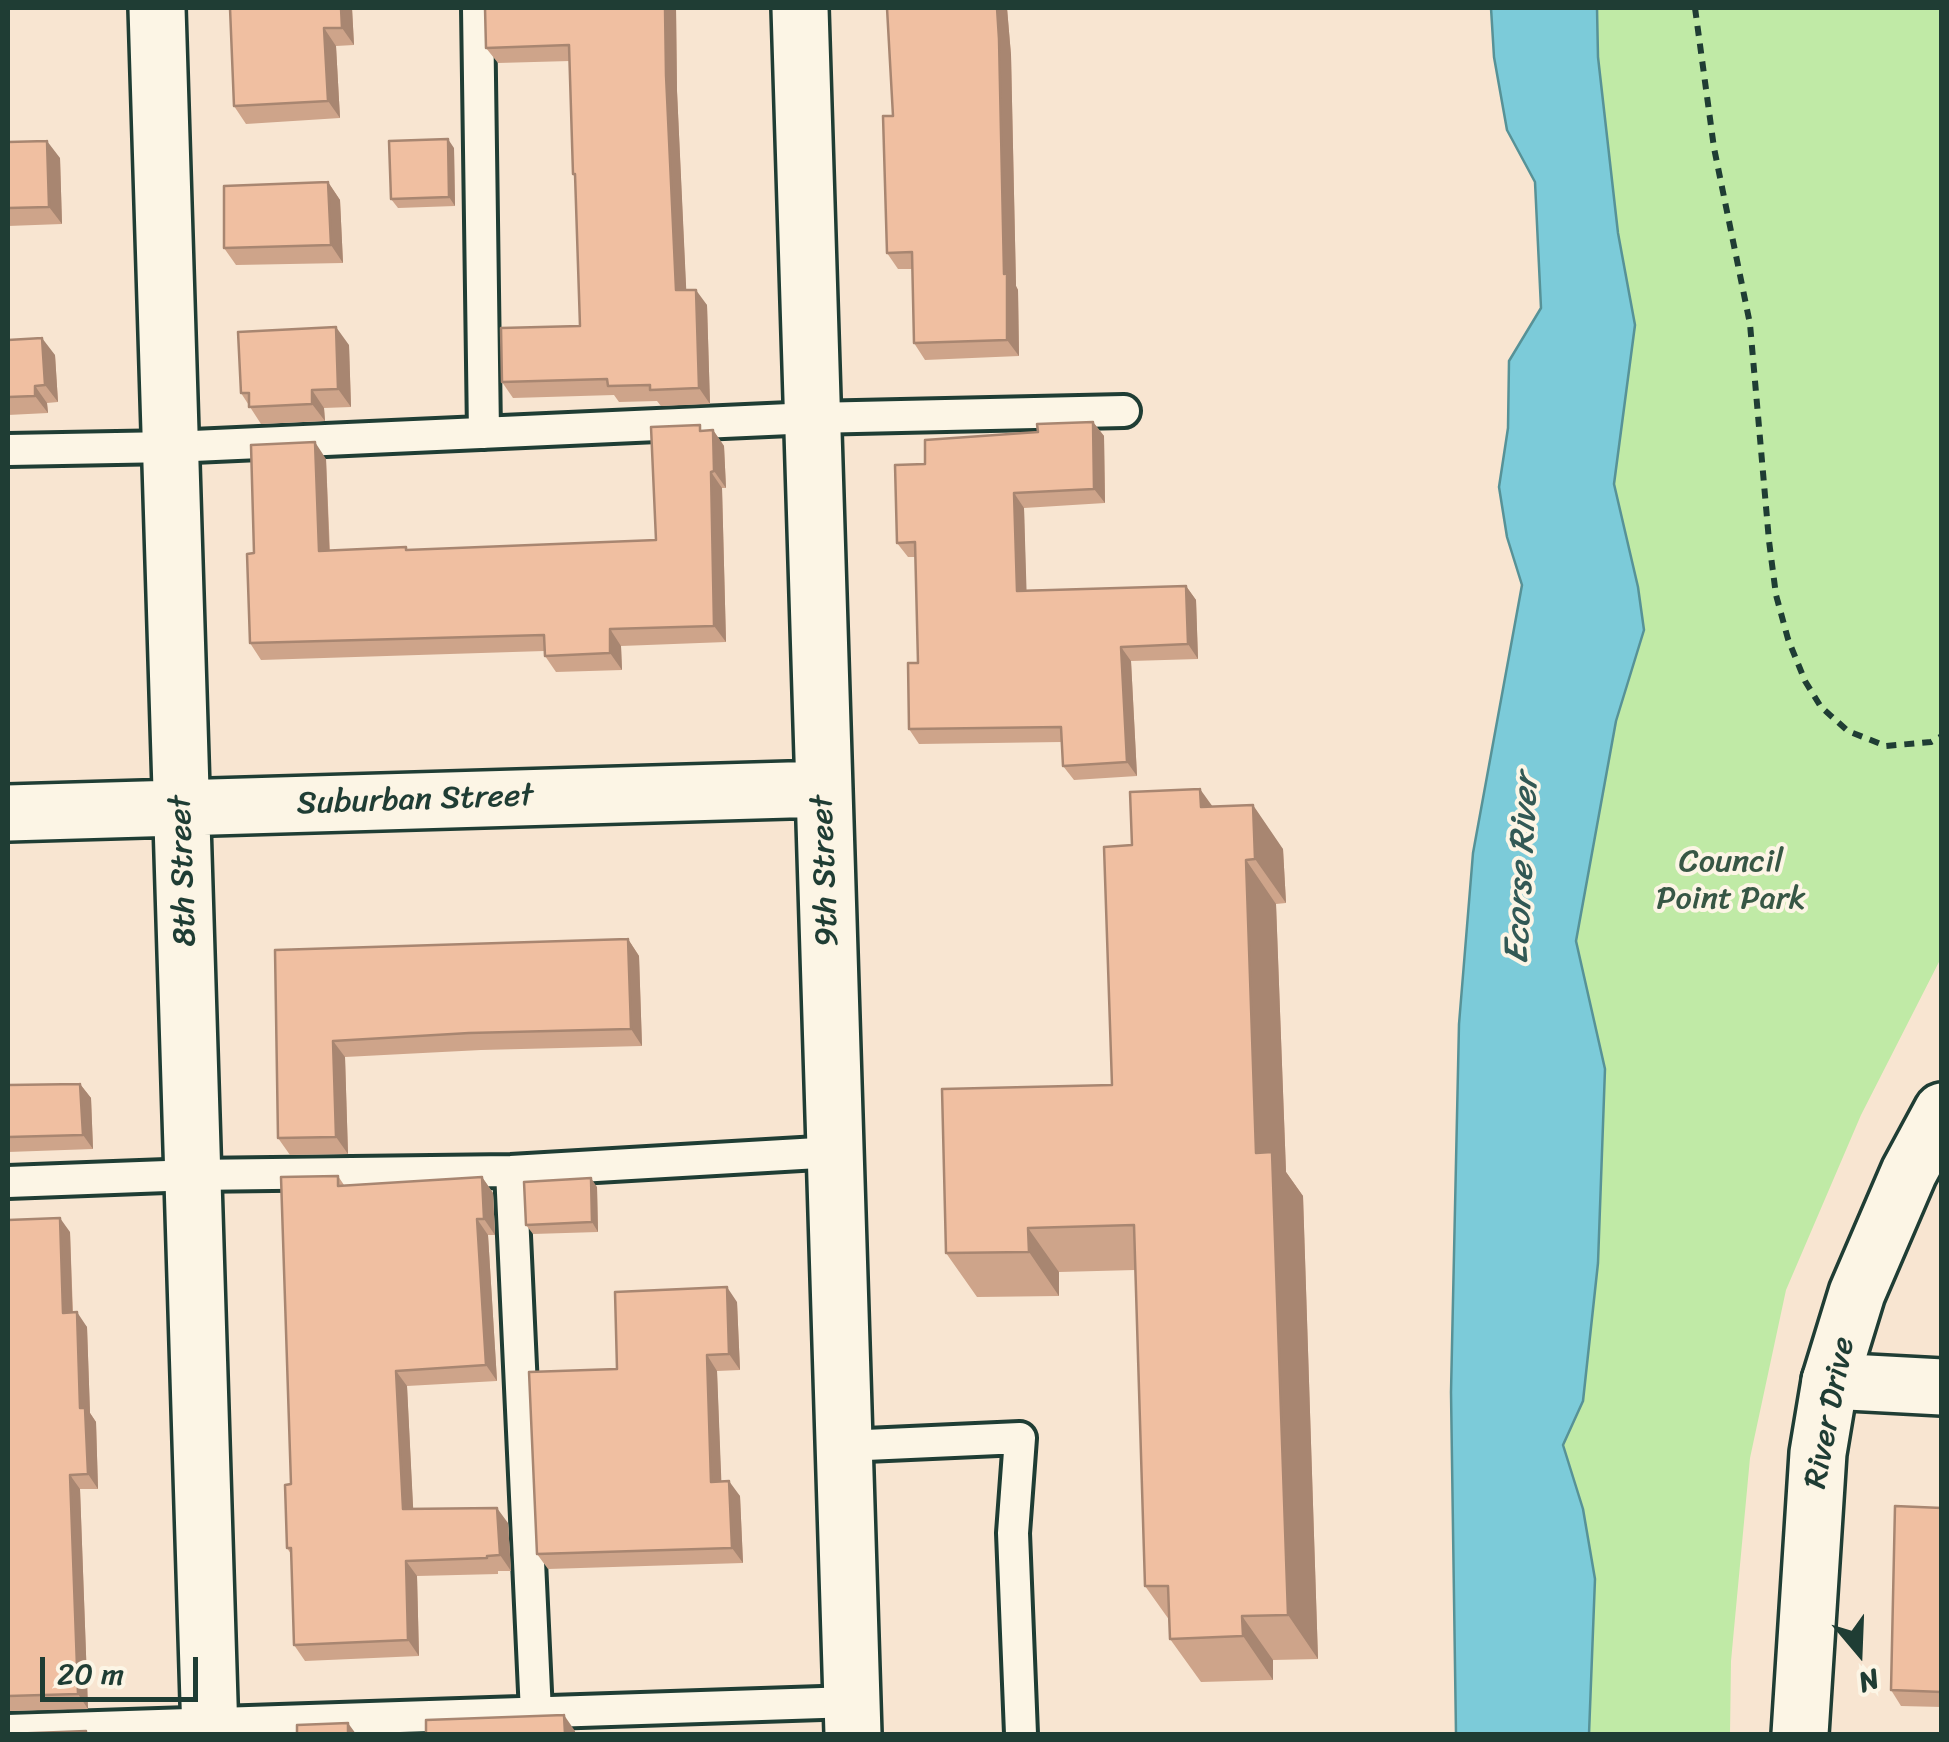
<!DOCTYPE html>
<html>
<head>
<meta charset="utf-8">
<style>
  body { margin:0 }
  #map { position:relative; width:1949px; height:1742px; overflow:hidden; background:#f8e5d1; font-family:Sriracha,sans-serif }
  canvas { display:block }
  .frame { position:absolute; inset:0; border:10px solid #1f3d34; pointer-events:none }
  .north { position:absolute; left:1809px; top:1602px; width:100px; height:100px; -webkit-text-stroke:8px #fcf5e5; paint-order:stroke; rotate:161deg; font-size:28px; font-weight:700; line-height:40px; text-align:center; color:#1f3d34 }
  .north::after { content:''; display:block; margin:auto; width:35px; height:45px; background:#1f3d34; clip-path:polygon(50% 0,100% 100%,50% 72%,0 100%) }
  .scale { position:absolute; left:40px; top:1657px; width:158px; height:45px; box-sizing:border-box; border:5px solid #1f3d34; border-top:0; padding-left:12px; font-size:30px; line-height:35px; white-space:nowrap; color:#1f3d34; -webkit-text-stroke:8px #fcf5e5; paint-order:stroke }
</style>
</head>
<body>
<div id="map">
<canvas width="1949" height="1742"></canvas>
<div class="frame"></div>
<div class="north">N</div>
<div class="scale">20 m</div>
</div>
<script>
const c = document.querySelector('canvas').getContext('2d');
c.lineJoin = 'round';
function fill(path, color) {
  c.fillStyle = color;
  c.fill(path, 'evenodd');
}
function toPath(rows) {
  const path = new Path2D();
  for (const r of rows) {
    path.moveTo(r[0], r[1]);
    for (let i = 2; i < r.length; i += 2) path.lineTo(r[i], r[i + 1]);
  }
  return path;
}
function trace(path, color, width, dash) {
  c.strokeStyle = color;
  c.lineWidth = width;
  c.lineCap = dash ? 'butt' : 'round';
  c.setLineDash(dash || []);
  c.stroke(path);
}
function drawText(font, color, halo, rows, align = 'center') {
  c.font = font + ' Sriracha,sans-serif';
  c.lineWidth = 8;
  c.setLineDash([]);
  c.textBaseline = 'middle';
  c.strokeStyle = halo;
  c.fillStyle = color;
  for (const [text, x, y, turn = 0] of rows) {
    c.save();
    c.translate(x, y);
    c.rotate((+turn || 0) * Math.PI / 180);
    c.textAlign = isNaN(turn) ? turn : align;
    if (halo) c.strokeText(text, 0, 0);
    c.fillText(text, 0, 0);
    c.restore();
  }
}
const green = toPath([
  [1526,8,1941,8,1941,958,1861,1115,1786,1290,1750,1458,1731,1661,1730,1734,1507,1734,1559,512]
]);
const water = toPath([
  [1491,8,1597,8,1598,57,1618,233,1635,325,1614,484,1638,587,1644,630,1616,721,1576,941,1605,1069,1598,1263,1583,1401,1563,1445,1583,1509,1595,1579,1589,1734,1456,1734,1451,1392,1459,1024,1473,853,1522,585,1507,537,1499,487,1508,428,1509,361,1541,308,1535,182,1507,130,1494,57,1491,8]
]);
const path = toPath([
  [1695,8,1714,148,1750,324,1769,541,1776,595,1788,639,1805,681,1821,707,1848,731,1886,746,1931,742,1942,736]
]);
const service = toPath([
  [478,8,484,433],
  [8,450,171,447,812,418,1124,411],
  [511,1171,536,1713],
  [8,1182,193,1175,511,1171,835,1152],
  [844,1446,1020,1438,1013,1533,1021,1734],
  [8,1730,852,1702]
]);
const minor = toPath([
  [157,8,210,1734],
  [800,8,853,1734],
  [8,813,823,789],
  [1830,1381,1942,1387]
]);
const tertiary = toPath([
  [1800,1734,1818,1453,1830,1381,1857,1293,1909,1172,1942,1111]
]);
const wall = toPath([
  [230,8,352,8,354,45,336,46,340,118,246,124,234,106],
  [485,8,676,8,677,91,686,290,707,305,710,404,661,406,657,401,619,402,614,395,513,398,502,382,580,326,575,178,573,174,570,61,498,63,486,48],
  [887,8,1007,8,1011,55,1016,286,1018,290,1019,356,925,360,914,343,912,269,898,269,887,253,893,116],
  [8,142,60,158,62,224,8,226],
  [454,148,455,206,398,208,391,199],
  [328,182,340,200,343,263,236,265,224,248],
  [8,340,55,355,58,402,47,403,48,413,8,415],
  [349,345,351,407,324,408,325,421,261,424,241,393],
  [1093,422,1104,436,1105,503,1024,508,1026,590,1186,586,1196,600,1198,659,1131,661,1137,776,1074,780,1063,766,1062,742,919,744,909,729,918,663,915,557,908,557,897,543,925,464],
  [713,430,724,446,726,488,722,488,726,642,621,646,622,670,556,672,545,656,544,651,261,660,250,643,254,553,326,459,330,551,408,550,656,540,704,431],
  [1213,806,1283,849,1286,903,1276,904,1286,1172,1303,1196,1318,1659,1273,1660,1273,1680,1201,1682,1170,1639,1170,1621,1145,1586,1135,1270,1059,1272,1059,1296,977,1297,946,1253,1112,1085,1132,845],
  [628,939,639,956,642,1046,481,1050,345,1057,348,1154,290,1155,278,1138,275,950],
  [80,1084,91,1098,93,1149,8,1152,8,1085],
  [338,1176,344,1185,482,1177,493,1193,495,1235,488,1235,497,1381,407,1386,413,1509,508,1523,511,1571,498,1571,498,1574,417,1576,419,1656,305,1661,294,1645,291,1554,287,1548,291,1484],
  [597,1187,598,1232,533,1234,526,1225],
  [8,1220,70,1232,73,1313,87,1327,90,1413,96,1422,98,1489,80,1489,88,1709,8,1711],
  [737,1302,740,1370,717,1371,721,1482,740,1496,743,1563,548,1569,537,1554],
  [1942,1508,1942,1707,1901,1706,1891,1690]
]);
const shadedWall = toPath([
  [341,8,352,8,354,45,342,28],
  [665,8,676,8,677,91,687,306,676,290,666,75],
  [997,8,1007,8,1011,55,1016,286,1018,290,1019,356,1007,340,1004,274],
  [324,28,336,46,340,118,328,101],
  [448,139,454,148,455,206,449,197],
  [47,141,60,158,62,224,49,207],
  [328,182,340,200,343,263,331,245],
  [696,290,707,305,710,404,699,388],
  [336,327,349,345,351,407,338,389],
  [42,338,55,355,58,402,45,385],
  [35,386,47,403,48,413,35,396],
  [312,390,324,408,325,421,312,404],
  [1093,422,1104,436,1105,503,1094,489],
  [713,430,724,446,726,488,714,471],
  [315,442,326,459,330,568,319,551],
  [711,472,722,488,726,642,714,626],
  [1014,493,1024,508,1027,605,1017,591],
  [1186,586,1196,600,1198,659,1188,644],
  [610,629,621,646,622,670,610,653],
  [1121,647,1131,661,1137,776,1127,762],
  [1200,789,1231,832,1201,807],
  [1253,805,1283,849,1286,903,1255,859],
  [1246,860,1276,904,1286,1172,1303,1196,1318,1659,1288,1615,1256,1153],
  [628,939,639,956,642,1046,631,1029],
  [333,1041,345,1057,348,1154,336,1137],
  [80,1084,91,1098,93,1149,83,1135],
  [482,1177,493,1193,495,1235,484,1219],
  [591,1178,597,1187,598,1232,592,1222],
  [60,1218,70,1232,73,1328,63,1313],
  [477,1219,488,1235,497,1381,486,1365],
  [1028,1228,1059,1272,1059,1296,1029,1252],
  [727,1287,737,1302,740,1370,729,1354],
  [77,1312,87,1327,90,1413,96,1422,98,1489,88,1474,80,1408],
  [707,1355,717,1371,722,1497,711,1482],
  [396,1371,407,1386,414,1525,403,1509],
  [70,1475,80,1489,88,1709,78,1694],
  [729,1481,740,1496,743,1563,732,1548],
  [497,1508,508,1523,511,1571,500,1555],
  [406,1561,417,1576,419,1656,408,1640],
  [1242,1616,1273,1660,1273,1680,1243,1636],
  [564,1715,575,1731,575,1734,565,1734],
  [348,1723,356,1734,348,1734]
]);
const building = toPath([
  [230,8,341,8,342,28,324,28,328,101,234,106,230,8],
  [485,8,665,8,666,75,676,290,696,290,699,388,650,390,650,385,608,386,607,379,502,382,501,328,580,326,575,174,573,174,569,45,486,48,485,8],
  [887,8,997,8,999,39,1004,274,1007,273,1007,340,914,343,912,252,887,253,883,116,893,116,887,8],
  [448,139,449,197,391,199,389,141,448,139],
  [47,141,49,207,8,208,8,142,47,141],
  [328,182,331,245,224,248,224,186,328,182],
  [336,327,338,389,312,390,312,404,249,407,249,393,241,393,238,332,336,327],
  [42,338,45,385,35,386,35,396,8,397,8,340,42,338],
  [1093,422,1094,489,1014,493,1017,591,1186,586,1188,644,1121,647,1127,762,1063,766,1061,727,909,729,908,663,918,663,915,542,897,543,895,465,925,464,925,440,1038,432,1037,424,1093,422],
  [700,425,700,431,713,430,714,471,711,472,714,626,610,629,610,653,545,656,544,635,250,643,247,554,254,553,251,445,315,442,319,551,406,547,406,550,656,540,651,427,700,425],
  [1200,789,1201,807,1253,805,1255,859,1246,860,1256,1153,1272,1152,1288,1615,1242,1616,1243,1636,1170,1639,1168,1586,1145,1586,1134,1225,1028,1228,1029,1252,946,1253,942,1089,1112,1085,1104,847,1132,845,1130,792,1200,789],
  [628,939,631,1029,469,1033,333,1041,336,1137,278,1138,275,950,628,939],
  [80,1084,83,1135,8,1137,8,1085,80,1084],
  [338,1176,338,1186,482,1177,484,1219,477,1219,486,1365,396,1371,403,1509,497,1508,500,1555,487,1556,487,1558,406,1561,408,1640,294,1645,291,1548,287,1548,285,1485,291,1484,281,1177,338,1176],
  [591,1178,592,1222,526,1225,524,1182,591,1178],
  [60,1218,63,1313,77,1312,80,1408,85,1408,88,1474,70,1475,78,1694,8,1696,8,1220,60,1218],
  [727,1287,729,1354,707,1355,711,1482,729,1481,732,1548,537,1554,529,1372,617,1369,615,1292,727,1287],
  [1895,1506,1942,1508,1942,1692,1891,1690,1895,1506],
  [564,1715,565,1734,426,1734,426,1720,564,1715],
  [348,1723,348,1734,297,1734,297,1725,348,1723],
  [86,1731,86,1734,8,1734,86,1731]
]);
const streetNames = [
  ["Suburban Street",415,801,-2],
  ["8th Street",184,871,-92],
  ["9th Street",826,871,-92],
  ["River Drive",1831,1413,-79]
];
const parkNames = [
  ["Council",1731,863],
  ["Point Park",1731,900]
];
const waterNames = [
  ["Ecorse River",1523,869,-87]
];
fill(green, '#c0eaa6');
fill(water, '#7ccbd9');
trace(water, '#579297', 2.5);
trace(service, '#1f3d34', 38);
trace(minor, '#1f3d34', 62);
trace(tertiary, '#1f3d34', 62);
trace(path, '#1f3d34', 6, [10, 8]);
trace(service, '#fcf5e5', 30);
trace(minor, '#fcf5e5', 55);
trace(tertiary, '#fcf5e5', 55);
fill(wall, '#cea48a');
fill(shadedWall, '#a88671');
fill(building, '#f0bfa1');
trace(building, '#a88671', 2.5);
drawText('32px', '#1f3d34', '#fcf5e5', streetNames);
drawText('32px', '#375745', '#fcf5e5', parkNames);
drawText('italic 35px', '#325955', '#fcf5e5', waterNames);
</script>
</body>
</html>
